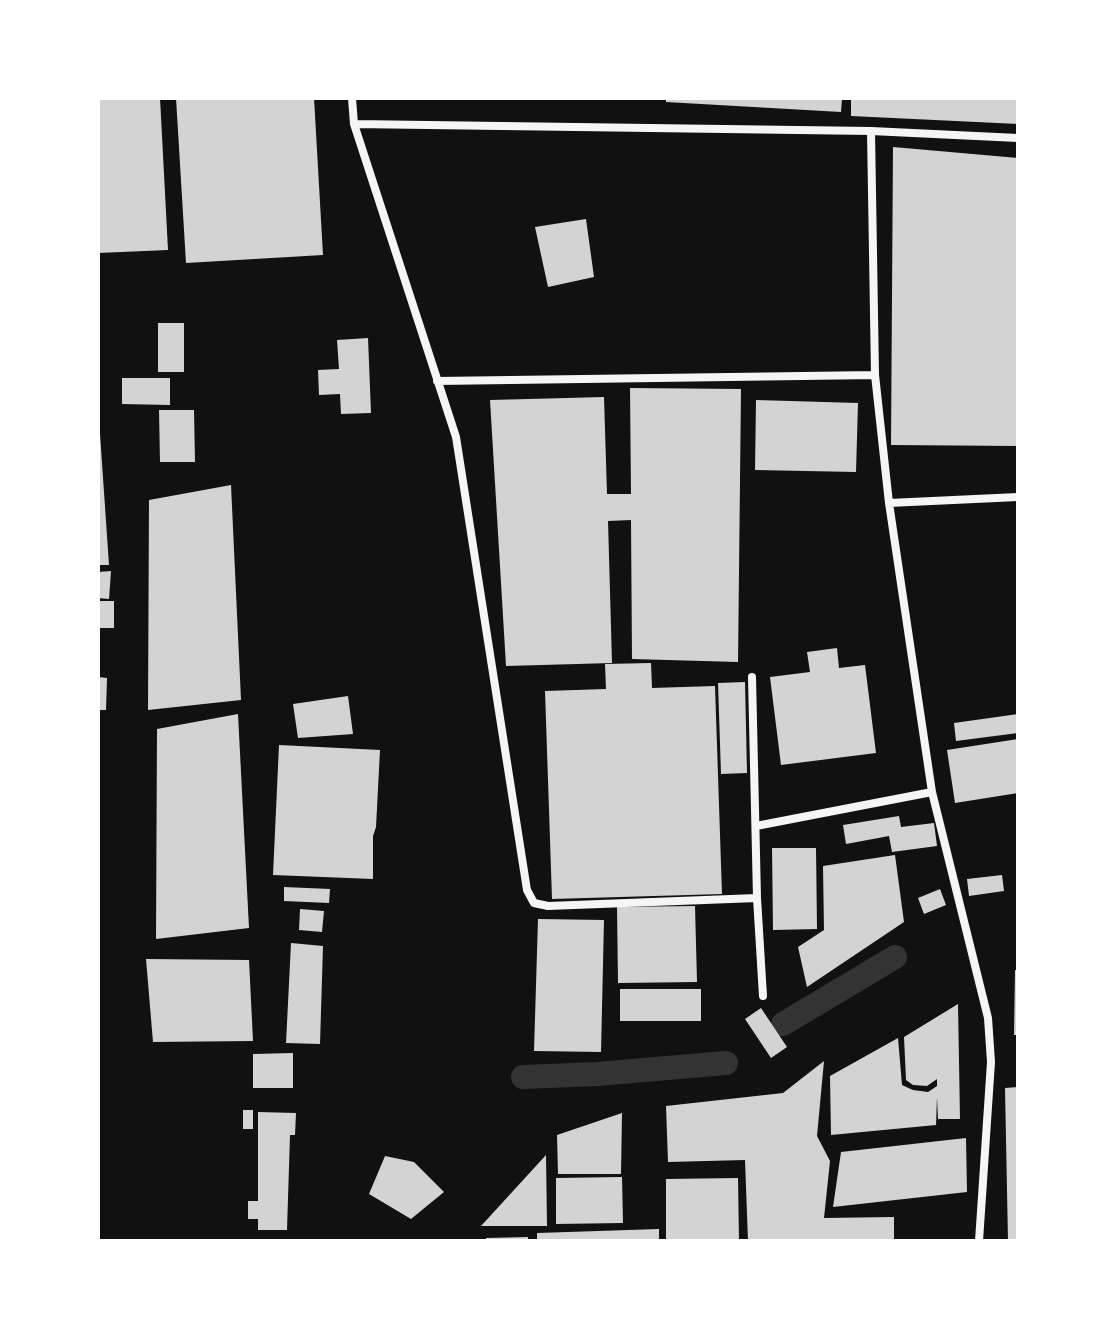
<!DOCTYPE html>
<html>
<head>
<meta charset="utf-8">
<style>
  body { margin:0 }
  #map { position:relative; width:1116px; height:1339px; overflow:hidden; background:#111; font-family:Ubuntu,sans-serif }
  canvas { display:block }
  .frame { position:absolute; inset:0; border:100px solid #fff; pointer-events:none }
</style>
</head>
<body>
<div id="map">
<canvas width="1116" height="1339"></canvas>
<div class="frame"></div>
</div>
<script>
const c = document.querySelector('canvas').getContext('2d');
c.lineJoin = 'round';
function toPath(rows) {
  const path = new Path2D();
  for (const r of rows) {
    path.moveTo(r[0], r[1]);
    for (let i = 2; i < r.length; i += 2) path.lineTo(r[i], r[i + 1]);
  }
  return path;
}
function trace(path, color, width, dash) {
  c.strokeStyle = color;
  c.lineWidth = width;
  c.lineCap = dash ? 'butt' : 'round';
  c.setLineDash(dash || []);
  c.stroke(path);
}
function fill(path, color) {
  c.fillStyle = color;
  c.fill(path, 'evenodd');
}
const canal = toPath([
  [783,1024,895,957],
  [523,1077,597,1074,726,1063]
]);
const building = toPath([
  [98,98,160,98,168,250,98,253],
  [176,98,314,98,323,255,186,263],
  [666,98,842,98,841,112,666,102],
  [851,98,1018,98,1018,124,851,116],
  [893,147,1018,158,1018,446,891,445],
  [586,219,594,277,548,287,535,227],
  [158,323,184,323,184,372,158,372],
  [368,338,371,413,341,414,340,394,319,395,318,370,339,369,337,340],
  [122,378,170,378,170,405,122,404],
  [630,388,741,389,738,662,632,659,631,520,608,521,612,663,506,666,490,400,604,397,607,494,631,494],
  [756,400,858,403,856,472,755,470],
  [159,410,194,410,195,462,160,462],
  [98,434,100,434,109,565,98,565],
  [231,485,241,700,148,710,149,500],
  [111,571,109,599,98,598,98,572],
  [98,601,114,601,114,628,98,628],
  [837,648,839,668,865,665,876,753,781,765,770,677,810,672,807,652],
  [651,663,652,688,715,686,722,894,552,899,545,691,606,689,605,664],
  [98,677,107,678,106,710,98,710],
  [745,682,747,773,721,774,718,683],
  [348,696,353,734,298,738,293,704],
  [238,714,249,928,156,939,157,729],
  [1018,714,1018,733,956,741,954,723],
  [1018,739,1018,793,955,803,947,750],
  [279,745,380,750,376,827,373,836,373,879,273,875],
  [899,816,901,827,934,823,937,846,892,852,889,836,846,844,843,825],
  [772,848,816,848,817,929,773,930],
  [895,855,904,922,807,987,798,947,824,930,823,866],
  [1002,875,1004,891,969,896,967,879],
  [284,887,330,889,329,903,284,901],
  [940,889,946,905,924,914,918,898],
  [695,906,697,982,618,983,617,907],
  [300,909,324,911,322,932,299,930],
  [538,919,604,920,601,1052,534,1051],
  [291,943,323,946,320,1044,286,1043],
  [146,959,249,960,253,1041,153,1042],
  [1015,970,1018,970,1018,1035,1014,1035],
  [620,989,701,989,701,1021,620,1021],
  [958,1004,960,1119,938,1119,937,1097,936,1125,831,1135,830,1076,898,1038,902,1085,913,1090,928,1092,937,1086,937,1079,927,1086,913,1085,906,1080,904,1037],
  [761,1008,787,1047,771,1058,745,1019],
  [293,1053,293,1088,253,1088,253,1054],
  [824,1061,817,1136,830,1161,824,1218,894,1217,894,1241,748,1241,745,1160,668,1162,666,1106,783,1093],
  [1018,1087,1018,1241,1008,1241,1005,1088],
  [243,1110,253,1110,253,1129,243,1129],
  [258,1112,296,1113,295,1135,290,1135,287,1230,258,1230,258,1219,248,1219,248,1201,258,1201],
  [622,1113,621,1174,558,1174,557,1135],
  [966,1138,967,1192,833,1207,841,1152],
  [546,1155,547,1226,481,1226],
  [385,1156,414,1162,444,1192,411,1219,369,1194],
  [622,1177,623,1223,556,1224,556,1178],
  [738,1178,739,1241,666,1241,666,1179],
  [659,1229,659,1241,537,1241,537,1233],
  [528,1237,528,1241,486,1241,486,1238]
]);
const minor = toPath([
  [352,98,354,124,456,437,527,890,534,903,548,906,757,898,752,677],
  [354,124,871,131,1018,138],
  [437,381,875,375],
  [889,503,1018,497],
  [932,792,988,1018,991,1062,979,1241],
  [756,826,932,792,889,503,875,375,871,131],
  [757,898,763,996]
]);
trace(canal, '#333', 24);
fill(building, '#d3d3d3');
trace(minor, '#f5f5f5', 8);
</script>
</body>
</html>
